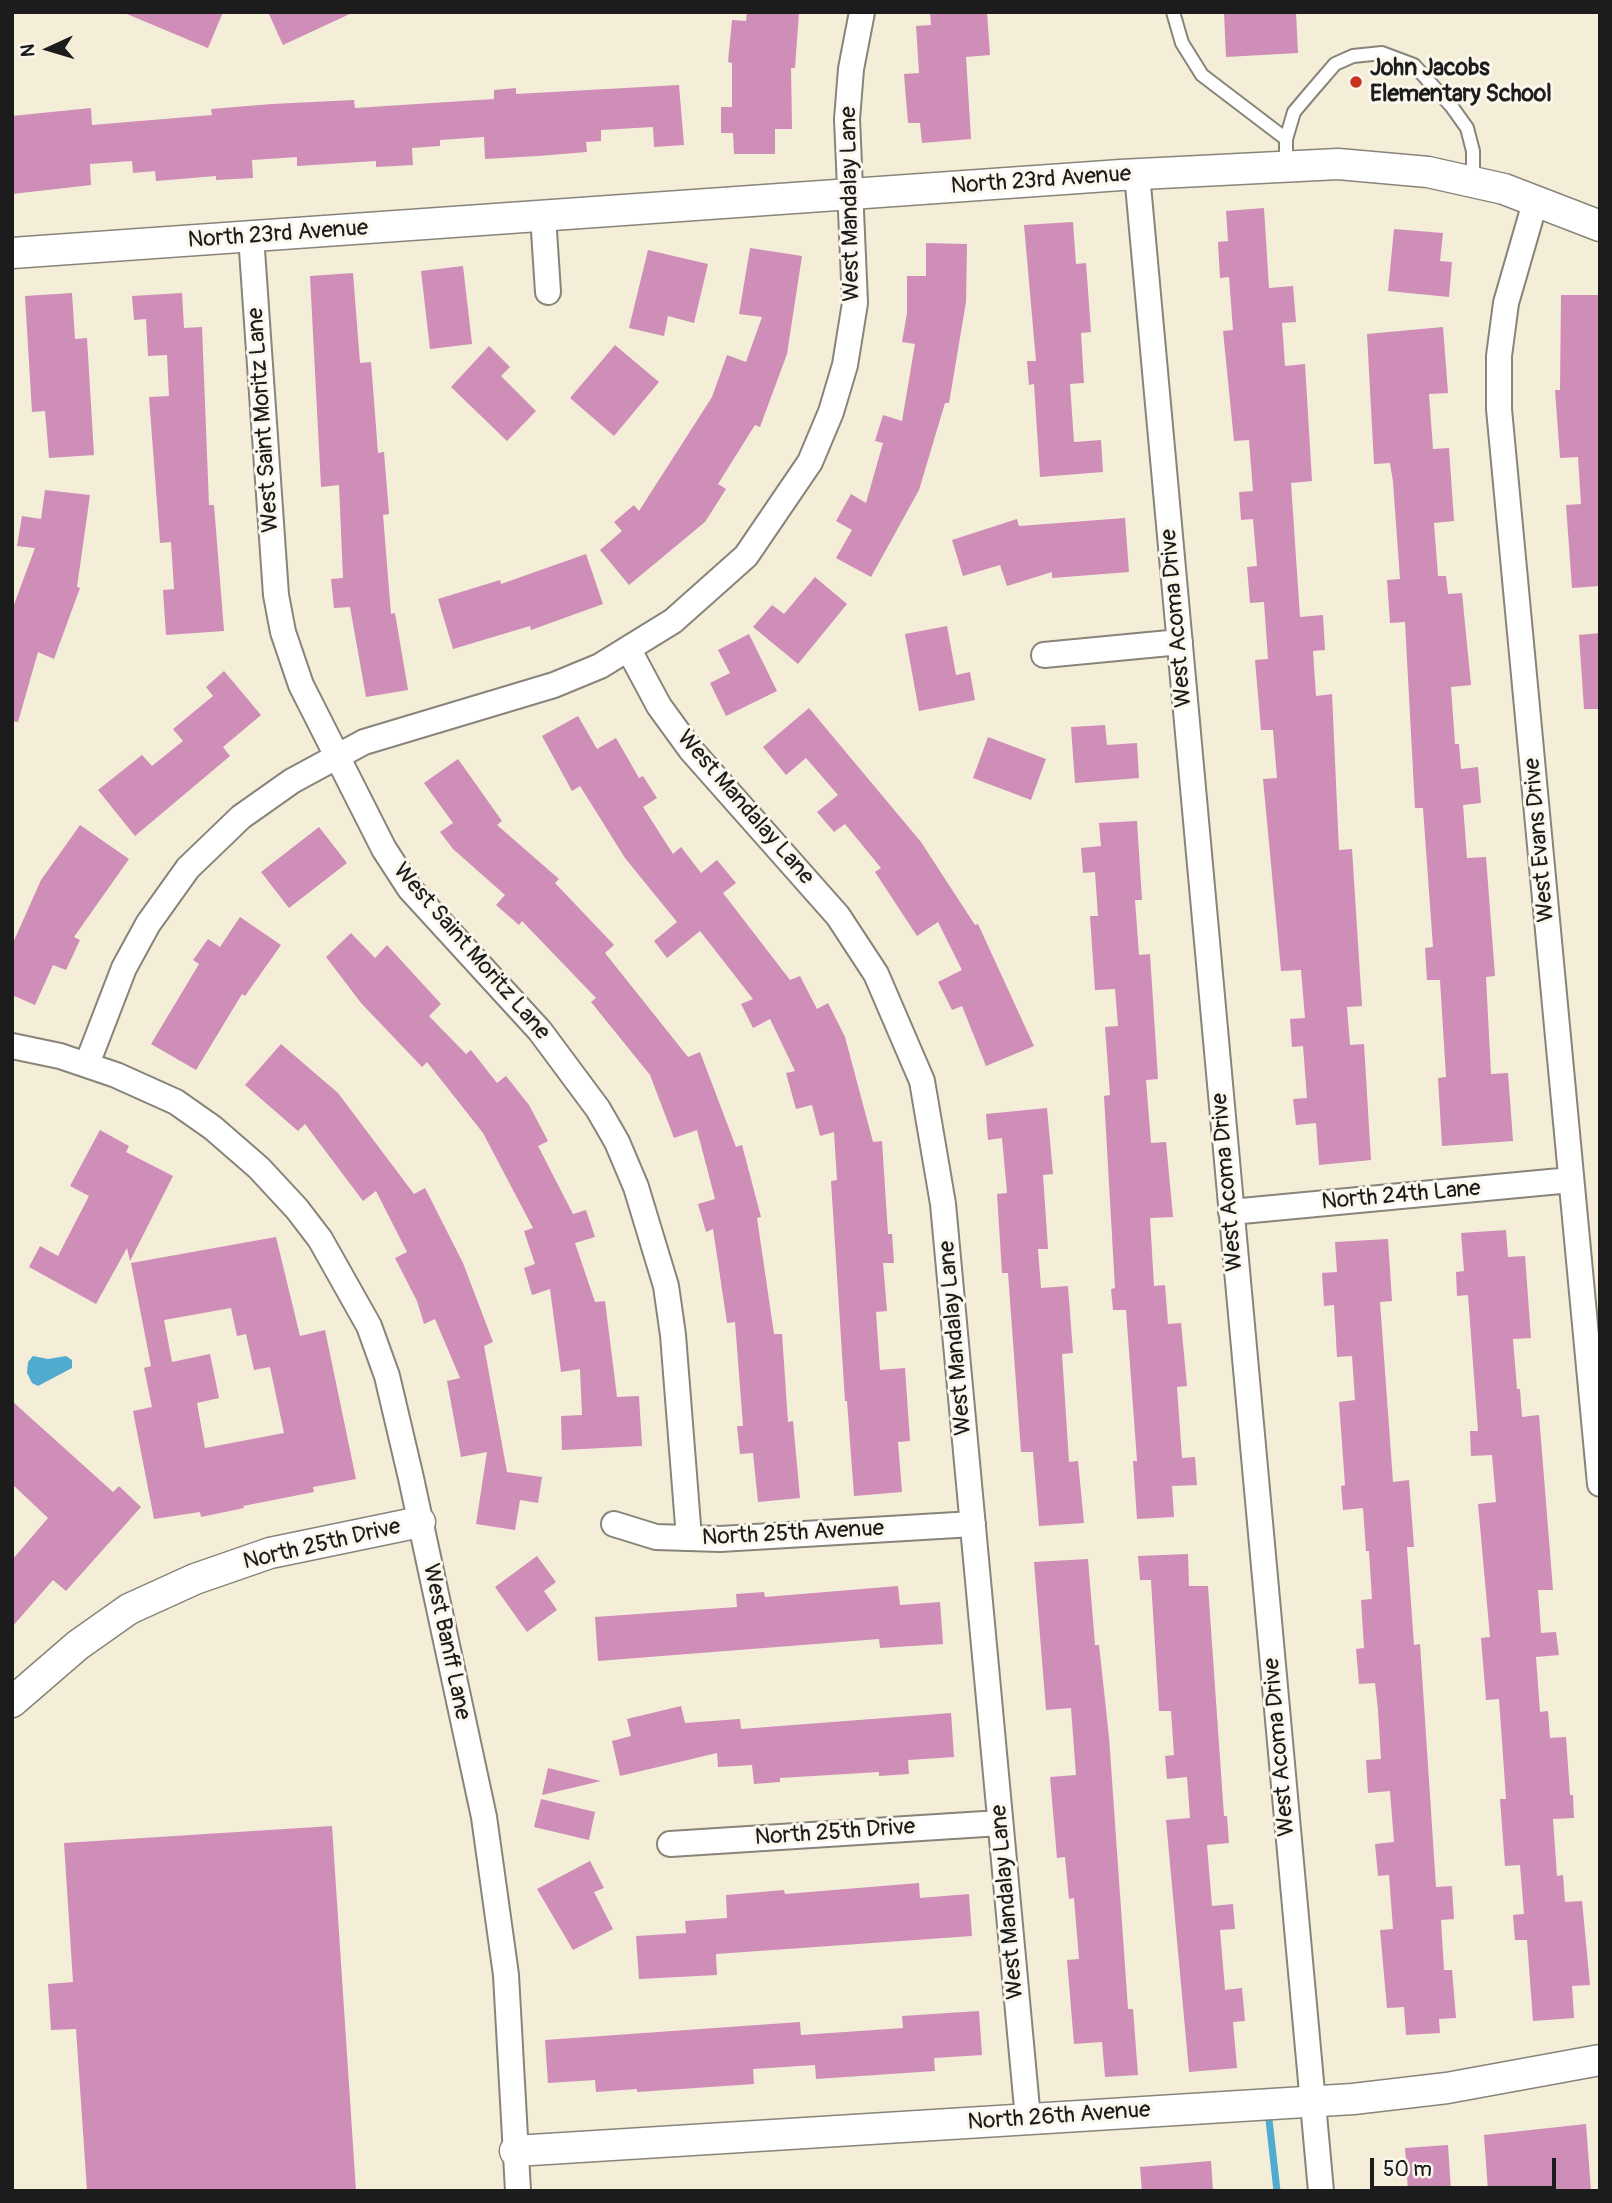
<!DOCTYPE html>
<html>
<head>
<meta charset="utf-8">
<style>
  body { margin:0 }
  #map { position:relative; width:1612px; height:2203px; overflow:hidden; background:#f4edd7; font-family:Pangolin,sans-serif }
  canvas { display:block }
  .frame { position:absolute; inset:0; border:14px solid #1c1c1c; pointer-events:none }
  .north { position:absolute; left:14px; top:14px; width:70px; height:70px; -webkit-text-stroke:5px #fbf7ec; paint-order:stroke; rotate:266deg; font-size:19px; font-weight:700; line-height:28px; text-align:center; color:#1c1c1c }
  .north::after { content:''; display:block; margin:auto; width:24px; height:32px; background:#1c1c1c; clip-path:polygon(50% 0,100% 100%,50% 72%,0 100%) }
  .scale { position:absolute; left:1370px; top:2158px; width:186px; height:32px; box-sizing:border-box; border:4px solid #1c1c1c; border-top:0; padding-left:9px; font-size:21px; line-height:24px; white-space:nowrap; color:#1c1c1c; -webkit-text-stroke:5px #fbf7ec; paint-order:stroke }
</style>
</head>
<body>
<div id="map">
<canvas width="1612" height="2203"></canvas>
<div class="frame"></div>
<div class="north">N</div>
<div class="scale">50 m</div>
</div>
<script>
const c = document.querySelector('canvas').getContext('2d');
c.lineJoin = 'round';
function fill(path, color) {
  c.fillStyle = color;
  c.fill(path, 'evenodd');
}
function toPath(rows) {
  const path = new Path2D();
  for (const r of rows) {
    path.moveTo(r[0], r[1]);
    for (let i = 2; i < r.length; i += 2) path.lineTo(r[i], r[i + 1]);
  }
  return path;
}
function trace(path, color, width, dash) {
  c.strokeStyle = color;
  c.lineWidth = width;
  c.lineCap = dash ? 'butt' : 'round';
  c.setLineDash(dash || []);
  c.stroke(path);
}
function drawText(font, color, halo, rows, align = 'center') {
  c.font = font + ' Pangolin,sans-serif';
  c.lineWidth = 6;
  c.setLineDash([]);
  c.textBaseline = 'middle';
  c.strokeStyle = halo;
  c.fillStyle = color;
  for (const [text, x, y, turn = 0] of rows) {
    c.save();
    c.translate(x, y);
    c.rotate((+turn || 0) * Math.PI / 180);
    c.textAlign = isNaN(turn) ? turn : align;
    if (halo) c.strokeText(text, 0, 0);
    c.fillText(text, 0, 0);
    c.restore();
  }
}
const water = toPath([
  [33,1356,48,1359,66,1356,72,1360,72,1368,38,1386,32,1383,27,1373,28,1362]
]);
const stream = toPath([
  [1268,2111,1277,2191]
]);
const building = toPath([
  [122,12,223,12,208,48],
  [268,12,354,12,283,45],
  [747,12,799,12,795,68,791,68,792,129,775,129,775,154,734,154,733,133,721,133,721,107,732,107,732,63,728,62,732,20,746,21],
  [930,12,987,12,990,55,966,57,971,139,922,143,920,123,908,123,904,74,919,73,916,26,931,25],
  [1224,12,1296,12,1298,53,1226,57],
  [679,85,684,145,654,147,653,127,601,130,601,141,586,142,587,152,538,156,485,159,484,137,440,140,440,146,412,148,413,165,376,167,376,161,297,166,297,157,252,160,253,178,216,180,216,176,156,181,155,171,133,173,132,161,90,164,91,185,12,194,12,116,91,108,92,125,212,115,211,109,272,104,354,100,355,108,494,99,494,90,516,88,516,94],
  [1264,208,1269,288,1293,286,1296,322,1282,323,1285,366,1305,364,1312,481,1291,483,1300,617,1323,615,1325,650,1313,651,1316,696,1332,694,1339,850,1352,849,1362,1006,1347,1007,1350,1045,1364,1044,1371,1160,1319,1165,1316,1123,1296,1125,1293,1099,1307,1098,1303,1046,1292,1047,1290,1019,1305,1018,1301,970,1281,971,1263,779,1277,778,1273,730,1261,730,1255,660,1268,659,1264,602,1250,603,1247,567,1257,566,1253,519,1241,520,1239,492,1253,491,1249,440,1234,441,1223,331,1233,330,1229,277,1220,278,1218,242,1228,241,1226,211],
  [1073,222,1076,264,1086,263,1091,332,1081,333,1084,383,1070,384,1074,442,1101,440,1103,472,1040,477,1034,384,1029,385,1027,361,1036,361,1024,225],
  [1394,229,1443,233,1440,261,1452,262,1449,297,1388,291],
  [926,243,967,244,966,302,949,403,945,403,919,490,871,577,836,558,852,530,836,521,851,494,866,503,883,443,875,441,883,415,902,421,915,344,902,342,907,313,907,276,926,276],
  [750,248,802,256,787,354,760,427,755,425,718,484,726,489,705,522,629,585,600,550,622,531,614,522,634,505,639,511,712,397,727,355,746,362,762,317,739,314],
  [648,250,708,264,694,323,668,316,664,336,629,328],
  [463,266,472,344,430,349,421,271],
  [353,273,360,363,371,362,378,453,384,452,389,514,383,515,391,614,395,613,408,690,366,697,350,607,334,608,331,579,343,578,339,485,321,487,310,276],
  [72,293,75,339,87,338,94,455,49,458,45,411,32,412,25,296],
  [182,293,184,328,202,327,209,505,214,505,224,631,166,635,163,590,174,589,171,542,160,543,149,397,169,396,167,355,148,356,146,319,134,320,132,296],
  [1561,295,1600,295,1600,586,1572,588,1566,505,1581,504,1578,457,1560,458,1555,390,1560,390],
  [1443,327,1448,393,1429,394,1433,449,1449,448,1454,521,1434,523,1438,576,1446,576,1448,594,1462,593,1471,685,1451,687,1455,744,1459,744,1461,769,1478,767,1481,803,1463,805,1467,858,1486,857,1495,976,1486,977,1491,1074,1508,1073,1513,1141,1442,1146,1438,1078,1446,1077,1440,980,1427,980,1425,948,1433,947,1423,808,1415,808,1405,622,1390,623,1387,580,1400,579,1393,482,1390,463,1374,464,1367,334],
  [615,345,659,382,614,436,570,398],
  [489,346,510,367,501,376,536,411,507,441,451,387],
  [45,490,90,495,77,587,80,588,54,659,38,652,18,722,12,721,12,610,35,548,17,546,22,516,41,519],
  [1125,518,1129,572,1052,578,1052,572,1007,586,1000,565,963,576,952,540,1017,519,1019,526],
  [586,554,603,604,531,630,530,626,453,649,438,599,500,580,501,584],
  [815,577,847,604,798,664,753,627,772,605,784,614],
  [947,626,956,675,970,672,975,700,919,711,905,634],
  [1600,633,1600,709,1584,709,1579,635],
  [749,634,777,691,726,716,710,683,730,673,718,650],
  [224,671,261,715,223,747,230,756,135,836,98,790,142,755,152,766,183,741,173,729,213,696,206,687],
  [809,708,921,842,975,925,978,924,1034,1046,986,1066,962,1006,952,1010,938,982,962,970,938,922,917,936,875,872,881,868,845,824,834,832,817,812,838,795,806,758,786,775,763,747],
  [578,716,597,749,616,738,639,778,643,776,657,798,643,807,673,854,681,847,701,873,717,860,736,883,723,893,790,980,800,976,817,1009,828,1003,845,1037,873,1142,882,1141,888,1234,892,1234,894,1263,883,1263,887,1311,876,1312,880,1370,905,1368,910,1441,898,1442,902,1492,854,1496,847,1401,845,1401,831,1181,837,1180,834,1132,820,1136,812,1105,796,1109,786,1073,795,1071,770,1019,753,1028,741,1004,753,999,700,931,667,958,654,941,677,922,625,858,580,786,572,791,542,736],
  [1105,725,1107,745,1137,743,1139,778,1075,783,1071,727],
  [988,737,1046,759,1031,800,973,778],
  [458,759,502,821,497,825,559,879,555,883,614,945,605,953,688,1057,700,1052,736,1147,742,1145,761,1217,757,1218,774,1334,782,1334,788,1422,793,1421,800,1498,758,1502,753,1453,740,1454,737,1426,743,1426,735,1322,727,1323,713,1229,706,1232,698,1204,715,1199,697,1130,674,1138,650,1075,591,1002,596,998,522,921,519,925,496,905,505,895,453,849,440,832,453,823,424,783],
  [1137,821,1142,900,1135,900,1139,955,1150,954,1158,1079,1146,1080,1151,1143,1166,1142,1173,1217,1150,1218,1154,1286,1165,1285,1168,1324,1181,1323,1187,1386,1177,1387,1182,1458,1195,1457,1197,1485,1172,1486,1174,1517,1137,1519,1133,1461,1137,1461,1126,1310,1113,1310,1111,1289,1115,1288,1104,1096,1110,1095,1105,1027,1118,1026,1115,989,1095,990,1090,916,1098,916,1095,872,1083,873,1081,848,1101,846,1099,823],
  [80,825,129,859,74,937,80,940,66,970,53,965,35,1005,12,995,12,945,41,880],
  [319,827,347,863,289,908,261,872],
  [240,917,281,945,245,996,242,994,196,1070,151,1044,199,964,193,960,208,939,220,947],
  [351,933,375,958,387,945,441,1004,429,1016,466,1054,471,1050,497,1083,506,1076,529,1105,548,1141,538,1146,573,1214,586,1210,595,1237,575,1243,595,1302,605,1301,617,1397,639,1396,642,1446,562,1450,561,1416,582,1415,580,1369,561,1372,550,1289,532,1295,524,1268,535,1264,524,1231,533,1228,483,1133,427,1062,422,1067,361,1003,326,957],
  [281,1044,338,1093,414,1194,425,1188,463,1263,493,1342,484,1346,507,1472,542,1477,538,1503,520,1500,515,1530,476,1524,487,1452,461,1457,447,1381,460,1378,435,1319,424,1324,417,1301,395,1258,407,1252,376,1191,363,1201,305,1124,298,1131,245,1085],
  [1047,1108,1053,1174,1043,1175,1048,1249,1038,1249,1041,1288,1068,1286,1073,1353,1062,1354,1069,1462,1078,1461,1084,1523,1039,1526,1033,1452,1021,1452,1008,1273,1002,1273,997,1194,1007,1193,1002,1138,988,1140,986,1114],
  [100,1130,129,1146,126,1152,173,1176,130,1261,127,1248,96,1304,29,1267,40,1246,58,1256,89,1196,70,1186],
  [1506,1230,1508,1257,1525,1256,1531,1338,1513,1339,1517,1389,1520,1389,1522,1417,1539,1415,1553,1590,1538,1590,1541,1633,1556,1632,1559,1655,1536,1657,1540,1712,1548,1711,1550,1738,1566,1737,1570,1795,1573,1795,1574,1818,1553,1819,1557,1876,1563,1875,1565,1902,1582,1901,1590,1985,1572,1986,1574,2018,1533,2021,1527,1940,1515,1940,1513,1915,1524,1914,1520,1865,1505,1866,1500,1799,1506,1799,1499,1699,1486,1700,1481,1638,1490,1637,1478,1504,1496,1502,1492,1455,1471,1456,1470,1431,1478,1431,1468,1295,1457,1296,1456,1272,1464,1271,1461,1233],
  [276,1237,300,1336,325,1330,356,1479,313,1487,314,1492,243,1506,244,1508,201,1517,200,1512,154,1519,133,1411,152,1407,144,1368,151,1366,131,1263],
  [231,1308,237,1336,246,1334,254,1370,270,1367,284,1433,205,1448,197,1403,219,1398,210,1354,172,1362,164,1320],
  [1388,1239,1392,1301,1380,1302,1393,1482,1409,1480,1414,1547,1407,1547,1414,1645,1420,1644,1436,1887,1452,1886,1454,1919,1441,1920,1444,1970,1452,1970,1456,2018,1439,2019,1440,2033,1406,2035,1404,2007,1387,2008,1380,1930,1393,1929,1389,1875,1378,1876,1375,1844,1394,1842,1390,1791,1368,1793,1366,1760,1381,1759,1378,1710,1375,1683,1359,1684,1356,1649,1364,1648,1361,1600,1372,1599,1369,1551,1366,1551,1363,1508,1343,1510,1341,1486,1345,1485,1339,1402,1355,1400,1352,1356,1337,1357,1334,1305,1324,1306,1322,1273,1337,1272,1335,1242],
  [12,1401,113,1492,119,1486,141,1507,66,1591,53,1580,12,1627,12,1560,48,1518,12,1484],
  [1188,1554,1189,1586,1208,1586,1224,1816,1227,1816,1229,1843,1207,1845,1212,1906,1233,1904,1235,1929,1220,1930,1225,1990,1242,1988,1245,2021,1233,2022,1237,2068,1189,2072,1166,1820,1190,1818,1187,1777,1167,1779,1165,1756,1174,1755,1171,1711,1159,1711,1151,1580,1140,1580,1138,1556],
  [537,1556,556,1582,544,1591,557,1610,527,1632,495,1587],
  [1088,1559,1095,1645,1099,1645,1109,1737,1128,2009,1133,2009,1138,2075,1105,2077,1102,2042,1074,2044,1067,1960,1079,1959,1074,1898,1069,1899,1065,1857,1057,1858,1050,1777,1076,1775,1071,1708,1046,1710,1034,1562],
  [898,1586,900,1605,940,1602,943,1644,880,1648,879,1639,598,1661,595,1617,737,1607,736,1594,764,1592,765,1597],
  [681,1706,685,1723,740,1719,741,1729,951,1713,954,1757,908,1760,909,1774,879,1776,879,1772,780,1778,780,1782,754,1784,752,1765,718,1767,717,1753,620,1776,612,1741,631,1736,627,1719],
  [548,1768,601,1781,542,1795],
  [541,1799,595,1812,589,1840,534,1827],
  [332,1826,356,2191,87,2191,76,2029,51,2030,48,1984,73,1982,64,1843],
  [590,1861,604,1888,594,1892,613,1929,573,1950,537,1889],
  [919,1883,920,1898,969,1894,972,1936,716,1954,717,1975,639,1979,636,1936,686,1933,685,1921,727,1918,726,1895,784,1890,785,1894],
  [979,2011,982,2055,934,2058,935,2071,816,2079,815,2065,753,2069,754,2084,637,2092,637,2089,596,2092,595,2080,548,2083,545,2040,800,2022,801,2035,903,2028,902,2016],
  [1586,2124,1591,2191,1488,2191,1484,2135],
  [1448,2145,1451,2191,1408,2191,1405,2148],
  [1211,2161,1213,2191,1142,2191,1140,2167]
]);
const service = toPath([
  [1173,12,1182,43,1202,75,1286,139],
  [1286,165,1286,139,1294,112,1310,93,1335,64,1353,56,1382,53,1414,65,1452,107,1467,128,1473,151,1473,182]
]);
const minor = toPath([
  [1137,174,1321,2191],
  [1536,199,1506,303,1499,356,1499,409,1600,1484],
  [543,216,548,292],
  [251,236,276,595,283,632,301,685,384,849,410,889,540,1031,598,1109,617,1142,636,1187,666,1286,673,1335,689,1538],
  [629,650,659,706,691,750,838,916,876,974,922,1081,943,1204,1028,2119],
  [1044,655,1180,642],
  [12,1046,60,1056,116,1075,176,1102,213,1128,259,1168,297,1209,320,1239,369,1326,387,1376,411,1478,484,1817,506,1975,518,2191],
  [87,1064,124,968,148,924,188,868,241,817,292,781,364,742,554,685,600,666,673,621,746,556,810,462,831,412,845,365,855,303,847,119,851,69,862,12],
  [1231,1212,1571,1180],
  [614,1524,656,1537,720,1539,973,1524],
  [670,1844,1000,1823]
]);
const tertiary = toPath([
  [12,253,1121,175,1338,164,1428,172,1504,189,1600,226],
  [12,1702,78,1645,129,1609,195,1579,270,1553,420,1522],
  [515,2151,1353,2099,1447,2088,1600,2060]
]);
const markers = [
  [1356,82,7,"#c8321e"]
];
const poiNames = [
  ["John Jacobs",1370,69],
  ["Elementary School",1370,95]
];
const streetNames = [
  ["North 23rd Avenue",1041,181,-4],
  ["West Mandalay Lane",851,204,-91],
  ["North 23rd Avenue",278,235,-4],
  ["West Saint Moritz Lane",264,420,-94],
  ["West Acoma Drive",1177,618,-95],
  ["West Mandalay Lane",745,808,49],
  ["West Evans Drive",1540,840,-95],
  ["West Saint Moritz Lane",471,952,49],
  ["West Acoma Drive",1228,1182,-95],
  ["North 24th Lane",1401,1196,-5],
  ["West Mandalay Lane",956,1338,-95],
  ["North 25th Avenue",793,1534,-3],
  ["North 25th Drive",322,1545,-13],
  ["West Banff Lane",446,1642,78],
  ["West Acoma Drive",1280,1747,-95],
  ["North 25th Drive",835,1833,-4],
  ["West Mandalay Lane",1008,1902,-95],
  ["North 26th Avenue",1059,2117,-4]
];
fill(water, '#50abce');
trace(stream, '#50abce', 7);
fill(building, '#ce8eb8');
trace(service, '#88847a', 16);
trace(minor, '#88847a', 28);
trace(tertiary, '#88847a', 33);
trace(service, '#fff', 12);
trace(minor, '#fff', 24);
trace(tertiary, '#fff', 30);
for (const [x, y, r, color] of markers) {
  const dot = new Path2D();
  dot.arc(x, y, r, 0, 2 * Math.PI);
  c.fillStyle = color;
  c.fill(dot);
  trace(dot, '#fbf7ec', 2.5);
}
drawText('bold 23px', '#1c1c1c', '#fbf7ec', poiNames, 'left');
drawText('23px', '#1c1c1c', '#fbf7ec', streetNames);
</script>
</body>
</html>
